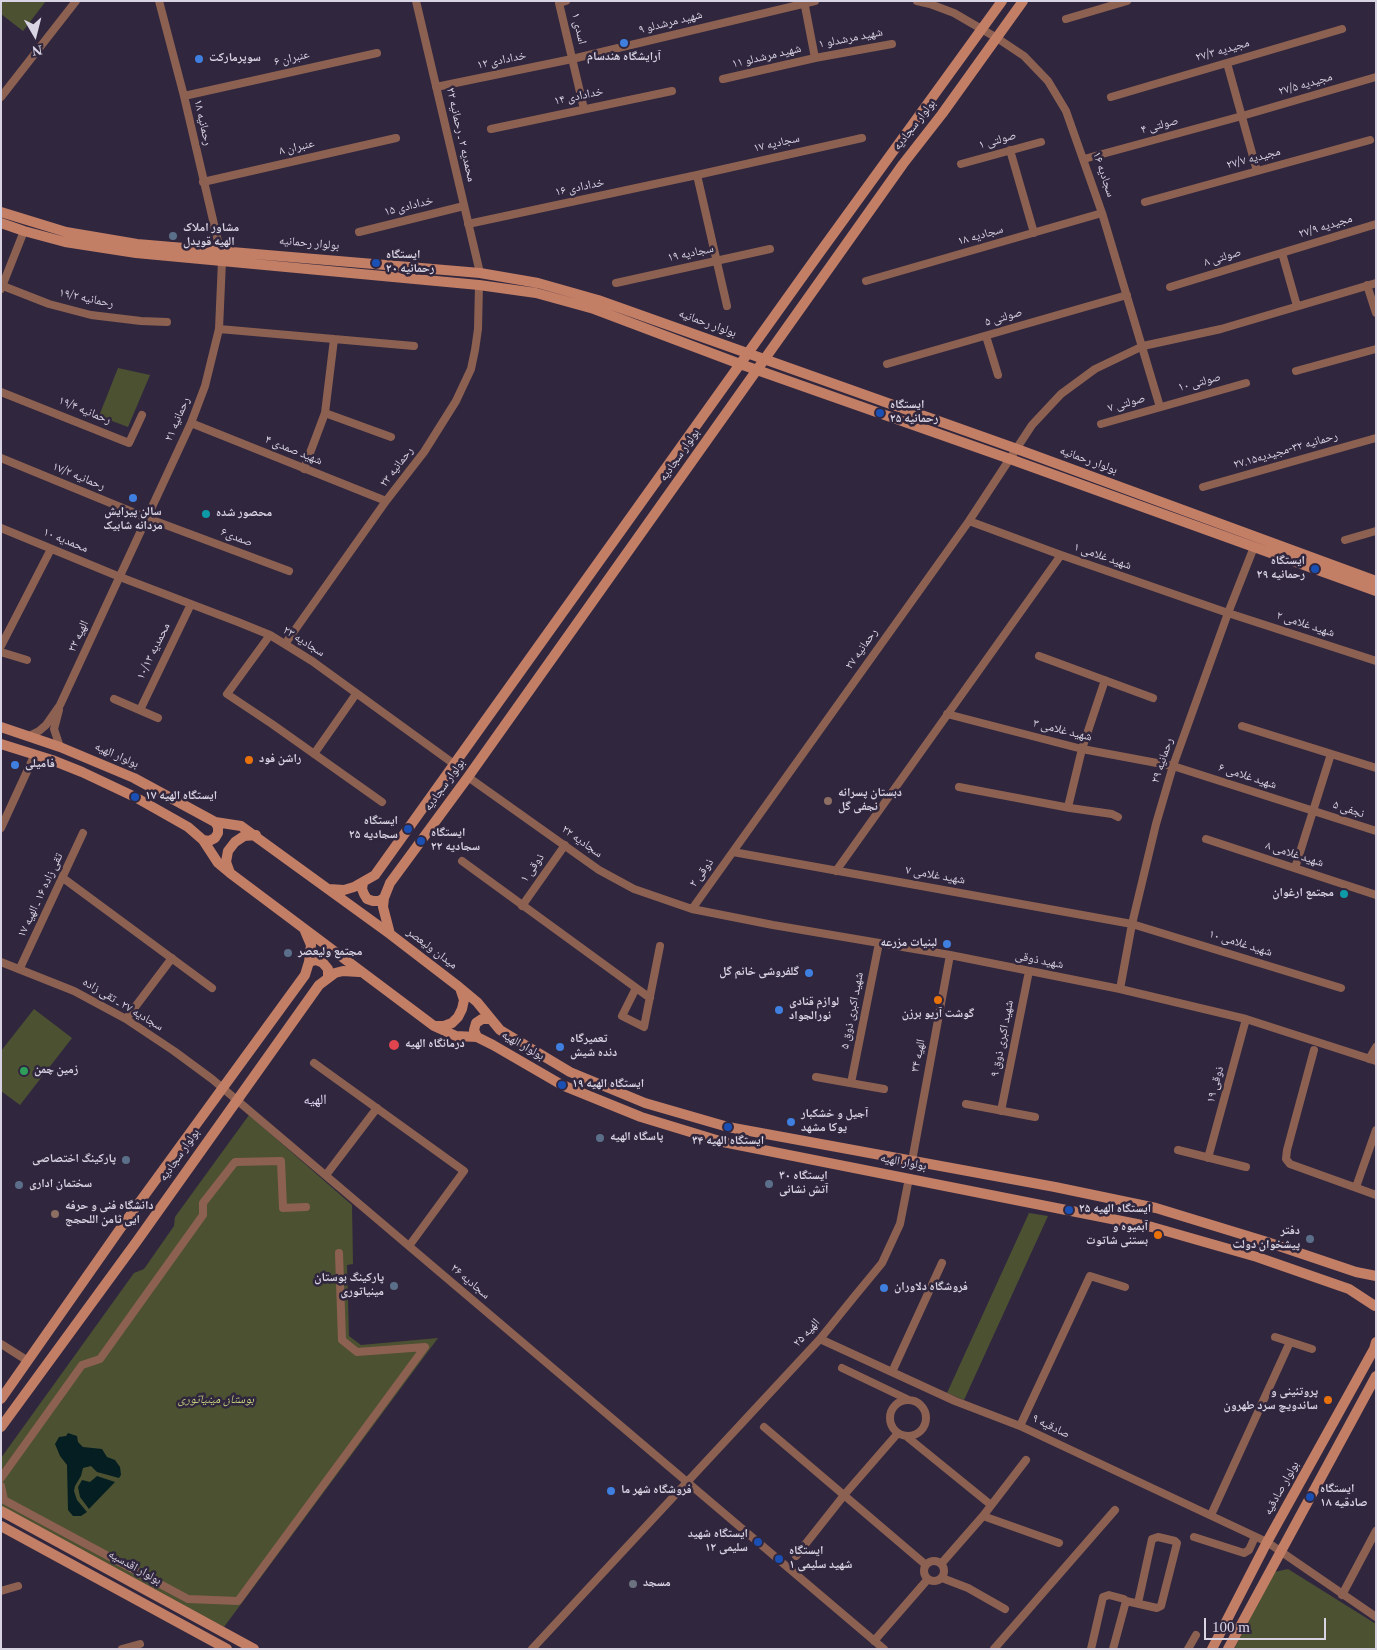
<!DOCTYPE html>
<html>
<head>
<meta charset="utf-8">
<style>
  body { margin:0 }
  #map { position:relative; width:1377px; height:1650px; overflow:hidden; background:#30273e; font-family:Georgia,serif }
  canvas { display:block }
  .frame { position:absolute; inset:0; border:2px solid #d9d4e4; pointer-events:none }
  .north { position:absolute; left:10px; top:10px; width:50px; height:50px; -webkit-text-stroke:4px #30273e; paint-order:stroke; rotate:172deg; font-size:14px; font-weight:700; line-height:20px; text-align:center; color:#d9d4e4 }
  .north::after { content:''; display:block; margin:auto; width:18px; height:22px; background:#d9d4e4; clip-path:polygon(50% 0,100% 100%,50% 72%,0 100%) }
  .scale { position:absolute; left:1204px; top:1618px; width:122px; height:22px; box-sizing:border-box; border:2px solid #d9d4e4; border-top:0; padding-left:6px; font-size:15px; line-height:18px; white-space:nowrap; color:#d9d4e4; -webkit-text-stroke:4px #30273e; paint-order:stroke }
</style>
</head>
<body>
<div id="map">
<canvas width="1377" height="1650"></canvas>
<div class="frame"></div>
<div class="north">N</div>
<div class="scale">100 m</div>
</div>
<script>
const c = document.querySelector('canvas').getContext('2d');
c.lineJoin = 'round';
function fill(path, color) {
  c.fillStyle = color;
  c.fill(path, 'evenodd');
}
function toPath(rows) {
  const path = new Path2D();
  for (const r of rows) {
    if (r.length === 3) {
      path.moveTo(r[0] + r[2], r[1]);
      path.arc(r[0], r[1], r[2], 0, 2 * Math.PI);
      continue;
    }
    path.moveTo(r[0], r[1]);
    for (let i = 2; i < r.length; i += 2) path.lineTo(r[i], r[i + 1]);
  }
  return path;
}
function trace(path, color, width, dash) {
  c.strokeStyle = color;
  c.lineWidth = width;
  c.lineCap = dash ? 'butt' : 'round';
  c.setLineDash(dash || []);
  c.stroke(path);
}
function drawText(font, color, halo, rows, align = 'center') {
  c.font = font + ' Georgia,"Noto Naskh Arabic",serif';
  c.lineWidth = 5;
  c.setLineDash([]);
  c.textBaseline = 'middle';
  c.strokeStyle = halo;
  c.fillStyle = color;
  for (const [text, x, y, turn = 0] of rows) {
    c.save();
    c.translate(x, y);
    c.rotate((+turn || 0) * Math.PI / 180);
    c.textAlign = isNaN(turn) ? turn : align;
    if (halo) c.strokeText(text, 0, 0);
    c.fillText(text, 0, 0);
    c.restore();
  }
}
const green = toPath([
  [1,1,46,1,23,31,1,14],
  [118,368,150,375,128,427,99,416],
  [34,1009,72,1038,20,1105,1,1091,1,1051],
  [249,1115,352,1205,353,1264,347,1265,349,1336,361,1345,438,1338,224,1627,1,1508,1,1458,134,1273,144,1269,174,1226,175,1217],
  [1029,1213,1048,1216,964,1400,947,1393],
  [1288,1569,1376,1624,1376,1649,1234,1649,1274,1572]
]);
const water = toPath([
  [68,1433,77,1436,78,1442,83,1447,102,1449,107,1457,115,1460,120,1467,121,1475,119,1478,97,1472,91,1466,83,1468,81,1476,75,1486,74,1491,77,1500,87,1512,81,1516,73,1516,68,1510,67,1465,60,1456,55,1444,59,1437,66,1436],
  [97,1476,115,1482,89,1509,80,1497,78,1487,82,1480,90,1482]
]);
const street = toPath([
  [159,1,184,96,220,250],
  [416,1,480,273],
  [566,1,559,3,584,109],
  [804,1,815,58],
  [917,1,930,4,954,13,997,38,1024,56,1048,81,1066,111,1102,213,1160,407],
  [1066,19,1127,1],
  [1227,63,1257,171],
  [723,79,815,58,892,44],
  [436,87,572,59,815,1],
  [184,96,377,53],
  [1,97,76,1],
  [1111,97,1342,29],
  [491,129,672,91],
  [1010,150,1034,233],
  [1084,159,1242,116,1376,77],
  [961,164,1041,142],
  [697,175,727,306],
  [203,182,396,138],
  [1145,202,1370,140],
  [468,224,697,175,862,138],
  [359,232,464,206],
  [1282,253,1297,306],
  [866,281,1102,213],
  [616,283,770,249],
  [1367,285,1376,313],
  [3,286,49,304,91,315,141,321,167,322],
  [1170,287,1376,224],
  [1,289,24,231],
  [219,329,414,346],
  [986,336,998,375],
  [887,364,1127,295],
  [1296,371,1376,349],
  [1,392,129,443,142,415],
  [325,413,391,437],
  [191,423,386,501],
  [1101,424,1246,383],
  [1,458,147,518,289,571],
  [304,469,325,413,334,339],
  [1203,487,1376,438],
  [969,521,1061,555,1228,613,1376,661],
  [1,528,120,577,238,622,270,635,312,661,454,764],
  [1345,540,1376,531],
  [270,635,227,694,272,724,382,802],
  [285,644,386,501,424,452,456,401,471,369,475,350,478,329,479,285],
  [1,646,51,549],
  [1,652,27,660],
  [1039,656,1153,698],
  [114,699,158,718],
  [59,710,54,729,60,747],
  [140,710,191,604],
  [947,714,1082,749,1173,766,1376,831],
  [1242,726,1376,768],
  [29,736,39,731,46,725,60,705,191,423,205,386,219,329,222,261],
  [314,754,356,694],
  [468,777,599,870,634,889,692,909,773,925,950,955,1120,989,1246,1019,1376,1061],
  [959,787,1070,808,1112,814,1118,817],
  [1068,807,1082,749,1105,680],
  [1,828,35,754],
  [1206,839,1376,895],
  [733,852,1132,924,1341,988],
  [462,861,650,998],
  [1295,868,1331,754],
  [836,871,1061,555],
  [63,878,212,988],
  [522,906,565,845],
  [692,909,969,521,1032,425,1061,394,1095,369,1143,346,1221,329,1376,283],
  [1,962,74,991,126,1019,174,1051,212,1079,884,1649],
  [20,968,83,833],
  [636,988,622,1016,644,1027,660,946],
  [1120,989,1132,924,1156,824,1173,766,1228,613,1254,547],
  [126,1019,172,958],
  [1314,1050,1287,1150,1286,1159,1290,1164,1376,1195],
  [1369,1059,1376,1047],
  [314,1063,464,1171,409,1246],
  [816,1077,884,1089],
  [851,1083,879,943],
  [966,1104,1035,1117],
  [1001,1111,1029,971],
  [1178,1150,1246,1167],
  [1208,1158,1246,1019],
  [912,1161,950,955],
  [326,1175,377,1108],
  [1356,1187,1376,1130],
  [1275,1337,1312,1349],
  [820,1339,955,1401,1020,1426,1267,1542,1376,1617],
  [1,1344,28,1361],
  [842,1368,909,1400],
  [892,1372,942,1263],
  [908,1418,18],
  [1020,1426,1090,1276,1125,1287],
  [764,1427,926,1565],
  [906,1436,991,1505],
  [1,1478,82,1365,100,1359,203,1215,203,1203,235,1162,281,1161,283,1208,306,1207],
  [1,1486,4,1500,188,1599,238,1601,425,1347,357,1352,342,1340,339,1253],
  [1211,1515,1290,1342],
  [983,1516,1059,1543],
  [1194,1537,1244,1553,1249,1550,1255,1537],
  [796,1556,845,1494,898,1433],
  [934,1571,10],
  [941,1564,983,1516,1026,1460],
  [942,1578,968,1588,1005,1609],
  [1,1591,18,1586],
  [1342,1595,1376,1531],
  [1126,1601,1157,1608,1161,1606,1176,1547,1177,1543,1175,1541,1158,1537,1152,1539,1138,1603],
  [874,1641,928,1579],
  [122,1649,140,1644],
  [532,1649,820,1339,854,1297,882,1263,900,1224,909,1178],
  [994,1649,1115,1510],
  [1091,1649,1103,1597,1109,1595,1124,1599,1126,1601,1113,1649],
  [1188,1649,1196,1635]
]);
const secondary = toPath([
  [1,212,66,232,137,244,480,273,538,283,598,300,688,332,1017,449,1376,581],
  [1,223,24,231,65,242,136,253,479,285,536,293,594,309,740,364,1010,459,1376,591],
  [1,727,60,747,134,778,215,822,241,826,390,934,459,987,477,1002,500,1030,570,1072,645,1103,728,1127,1055,1187,1156,1208,1264,1241,1356,1272,1376,1276],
  [1,744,52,760,82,772,135,797,188,827,203,840,218,863,230,873,434,1026,456,1036,477,1037,493,1045,562,1085,641,1117,723,1142,1152,1227,1257,1257,1349,1289,1375,1306],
  [203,840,209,841,215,838,218,833,218,827,215,822],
  [230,873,226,862,228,851,235,842,244,836,256,835],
  [363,883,362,889,364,894,367,899,373,901,379,901,384,898],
  [329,889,344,890,354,887,375,875,818,255,1002,1],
  [390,934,383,907,384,898,390,883,468,777,903,164,942,114,1023,1],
  [309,962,316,960,323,963,328,969,328,977],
  [434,1026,444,1026,452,1023,458,1017,462,1009,464,1000,460,988],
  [477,1037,474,1030,476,1023,482,1019,489,1019],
  [1,1399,120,1229,305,975,309,962,311,945,305,931],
  [1,1427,137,1241,319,985,335,973,343,971,359,972],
  [1,1511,254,1649],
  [1,1526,227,1649],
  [1212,1649,1267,1542,1374,1349,1376,1342],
  [1228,1649,1376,1376]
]);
const markers = [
  [624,43,5,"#3f7fe0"],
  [199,59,5,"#3f7fe0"],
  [173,236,5,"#5c6f8a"],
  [376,263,5,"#1a4fb4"],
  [880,413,5,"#1a4fb4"],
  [133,498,5,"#3f7fe0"],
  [206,514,5,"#0f9aa8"],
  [1315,569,5,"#1a4fb4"],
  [249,760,5,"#e8710a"],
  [15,765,5,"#3f7fe0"],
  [135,797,5,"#1a4fb4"],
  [828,801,5,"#8d6e63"],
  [408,829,5,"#1a4fb4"],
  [421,841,5,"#1a4fb4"],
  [1344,894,5,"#0f9aa8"],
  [947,944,5,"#3f7fe0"],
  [288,953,5,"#5c6f8a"],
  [809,973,5,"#3f7fe0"],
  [938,1000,5,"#e8710a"],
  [779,1010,5,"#3f7fe0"],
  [394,1045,6,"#e0444e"],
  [560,1047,5,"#3f7fe0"],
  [24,1071,5,"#2e9e5b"],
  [562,1085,5,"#1a4fb4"],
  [791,1122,5,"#3f7fe0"],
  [728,1127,5,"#1a4fb4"],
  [600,1138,5,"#5c6f8a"],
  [126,1160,5,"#5c6f8a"],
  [769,1184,5,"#5c6f8a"],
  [19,1185,5,"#5c6f8a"],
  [1069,1210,5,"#1a4fb4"],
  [55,1214,5,"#8d6e63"],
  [1158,1235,5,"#e8710a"],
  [1310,1239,5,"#5c6f8a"],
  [394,1286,5,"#5c6f8a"],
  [884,1288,5,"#3f7fe0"],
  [1328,1400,5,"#e8710a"],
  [611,1491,5,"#3f7fe0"],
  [1310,1497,5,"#1a4fb4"],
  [758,1542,5,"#1a4fb4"],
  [779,1559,5,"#1a4fb4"],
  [633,1584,5,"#6b7280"]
];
const streetNames = [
  ["شهید مرشدلو ۹",671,24,-14],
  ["اسدی ۱",577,29,77],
  ["شهید مرشدلو ۱",851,40,-11],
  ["مجیدیه ۲۷/۳",1223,52,-16],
  ["شهید مرشدلو ۱۱",767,58,-13],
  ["عنبران ۶",292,60,-13],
  ["خدادادی ۱۲",502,62,-12],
  ["مجیدیه ۲۷/۵",1306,86,-16],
  ["خدادادی ۱۴",579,98,-12],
  ["رحمانیه ۱۸",201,123,77],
  ["بولوار سجادیه",916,126,-52],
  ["صولتی ۴",1160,127,-15],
  ["محمدیه ۲ ـ رحمانیه ۲۲",459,135,77],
  ["صولتی ۱",998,142,-16],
  ["سجادیه ۱۷",777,145,-13],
  ["عنبران ۸",297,149,-13],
  ["مجیدیه ۲۷/۷",1254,160,-15],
  ["سجادیه ۱۶",1102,175,71],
  ["خدادادی ۱۶",580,189,-12],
  ["خدادادی ۱۵",409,208,-14],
  ["مجیدیه ۲۷/۹",1326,228,-17],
  ["سجادیه ۱۸",981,237,-16],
  ["بولوار رحمانیه",309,245,5],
  ["سجادیه ۱۹",691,255,-12],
  ["صولتی ۸",1223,259,-17],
  ["رحمانیه ۱۹/۲",86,300,12],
  ["صولتی ۵",1004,319,-16],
  ["بولوار رحمانیه",707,325,20],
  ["صولتی ۱۰",1200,384,-15],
  ["صولتی ۷",1127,405,-16],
  ["رحمانیه ۱۹/۴",84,412,22],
  ["رحمانیه ۲۱",179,420,-67],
  ["شهید صمدی ۴",293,452,22],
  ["رحمانیه ۳۲-مجیدیه۲۷.۱۵",1286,452,-16],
  ["بولوار سجادیه",681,456,-55],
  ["بولوار رحمانیه",1088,462,20],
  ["رحمانیه ۲۳",398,468,-53],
  ["رحمانیه ۱۷/۲",78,478,22],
  ["صمدی۶",236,539,21],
  ["محمدیه ۱۰",65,542,22],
  ["شهید غلامی ۱",1102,558,19],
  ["شهید غلامی ۲",1305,626,18],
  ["الهیه ۲۲",80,637,-65],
  ["سجادیه ۲۳",303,643,32],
  ["رحمانیه ۲۷",863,650,-55],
  ["محمدیه ۱۰/۱۳",155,652,-64],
  ["شهید غلامی ۳",1062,732,14],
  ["بولوار الهیه",116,757,24],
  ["رحمانیه ۲۹",1164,761,-72],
  ["شهید غلامی ۶",1247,778,18],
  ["بولوار سجادیه",446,786,-54],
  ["نجفی ۵",1348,811,18],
  ["سجادیه ۲۲",581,843,35],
  ["شهید غلامی ۸",1294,856,18],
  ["ذوقی ۱",534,869,-55],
  ["ذوقی ۲",703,874,-54],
  ["شهید غلامی ۷",935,877,10],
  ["تقی زاده ۱۶ ـ الهیه ۱۷",42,896,-65],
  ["شهید غلامی ۱۰",1240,945,17],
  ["میدان ولیعصر",431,950,37],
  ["شهید ذوقی",1039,962,11],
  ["سجادیه ۲۷ ـ تقی زاده",122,1006,31],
  ["شهید اکبری ذوق ۵",854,1011,-79],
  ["شهید اکبری ذوق ۹",1004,1039,-79],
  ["بولوار الهیه",522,1047,30],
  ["الهیه ۳۴",920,1056,-79],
  ["ذوقی ۱۹",1217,1085,-75],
  ["بولوار سجادیه",181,1156,-55],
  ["بولوار الهیه",903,1164,11],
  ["سجادیه ۲۶",469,1283,40],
  ["الهیه ۲۵",808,1334,-48],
  ["صادقیه ۹",1050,1428,26],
  ["بولوار صادقیه",1283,1489,-61],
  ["بولوار اقدسیه",134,1569,29]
];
const poiNames = [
  ["آرایشگاه هندسام",624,58,"center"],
  ["سوپرمارکت",209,59],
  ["مشاور املاک",183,229],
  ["الهیه قویدل",183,243],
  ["ایستگاه",386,256],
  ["رحمانیه ۲۰",386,270],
  ["ایستگاه",890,406],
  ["رحمانیه ۲۵",890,420],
  ["سالن پیرایش",133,513,"center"],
  ["مردانه شابیک",133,527,"center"],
  ["محصور شده",216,514],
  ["ایستگاه",1305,562,"right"],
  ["رحمانیه ۲۹",1305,576,"right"],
  ["راشن فود",259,760],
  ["فامیلی",25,765],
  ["دبستان پسرانه",838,794],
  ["نجفی گل",838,808],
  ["ایستگاه الهیه ۱۷",145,797],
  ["ایستگاه",398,822,"right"],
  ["سجادیه ۲۵",398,836,"right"],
  ["ایستگاه",431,834],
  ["سجادیه ۲۲",431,848],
  ["مجتمع ارغوان",1334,894,"right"],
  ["لبنیات مزرعه",937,944,"right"],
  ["مجتمع ولیعصر",298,953],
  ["گلفروشی خانم گل",799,973,"right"],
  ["لوازم قنادی",789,1003],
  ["نورالجواد",789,1017],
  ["گوشت آریو برزن",938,1015,"center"],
  ["تعمیرگاه",570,1040],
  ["دنده شیش",570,1054],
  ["درمانگاه الهیه",405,1045],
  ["زمین چمن",34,1071],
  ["ایستگاه الهیه ۱۹",572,1085],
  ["آجیل و خشکبار",801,1115],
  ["یوکا مشهد",801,1129],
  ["پاسگاه الهیه",610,1138],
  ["ایستگاه الهیه ۳۴",728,1142,"center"],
  ["پارکینگ اختصاصی",116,1160,"right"],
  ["ایستگاه ۳۰",779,1177],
  ["آتش نشانی",779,1191],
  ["سختمان اداری",29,1185],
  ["دانشگاه فنی و حرفه",65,1207],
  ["ایی ثامن اللحجج",65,1221],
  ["ایستگاه الهیه ۲۵",1079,1210],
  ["آبمیوه و",1148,1228,"right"],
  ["بستنی شاتوت",1148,1242,"right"],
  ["دفتر",1300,1232,"right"],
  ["پیشخوان دولت",1300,1246,"right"],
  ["پارکینگ بوستان",384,1279,"right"],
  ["مینیاتوری",384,1293,"right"],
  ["فروشگاه دلاوران",894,1288],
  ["پروتئینی و",1318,1393,"right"],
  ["ساندویچ سرد طهرون",1318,1407,"right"],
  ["ایستگاه",1320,1490],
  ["صادقیه ۱۸",1320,1504],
  ["فروشگاه شهر ما",621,1491],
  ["ایستگاه شهید",748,1535,"right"],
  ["سلیمی ۱۲",748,1549,"right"],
  ["ایستگاه",789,1552],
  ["شهید سلیمی ۱",789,1566],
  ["مسجد",643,1584]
];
const parkNames = [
  ["بوستان مینیاتوری",216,1401]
];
const neighbourhoodNames = [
  ["الهیه",315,1102]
];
fill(green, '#4c5132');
fill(water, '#051e21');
trace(street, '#8d6152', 8);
trace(secondary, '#c37e66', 10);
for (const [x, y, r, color] of markers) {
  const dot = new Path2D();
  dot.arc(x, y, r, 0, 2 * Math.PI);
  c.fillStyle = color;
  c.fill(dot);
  trace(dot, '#30273e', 2);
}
drawText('12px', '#d9d4e4', '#30273e', streetNames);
drawText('bold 12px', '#d9d4e4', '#30273e', poiNames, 'left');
drawText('italic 12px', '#c3cf7c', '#30273e', parkNames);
drawText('14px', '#e3d8f7', '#30273e', neighbourhoodNames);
</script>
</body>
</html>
